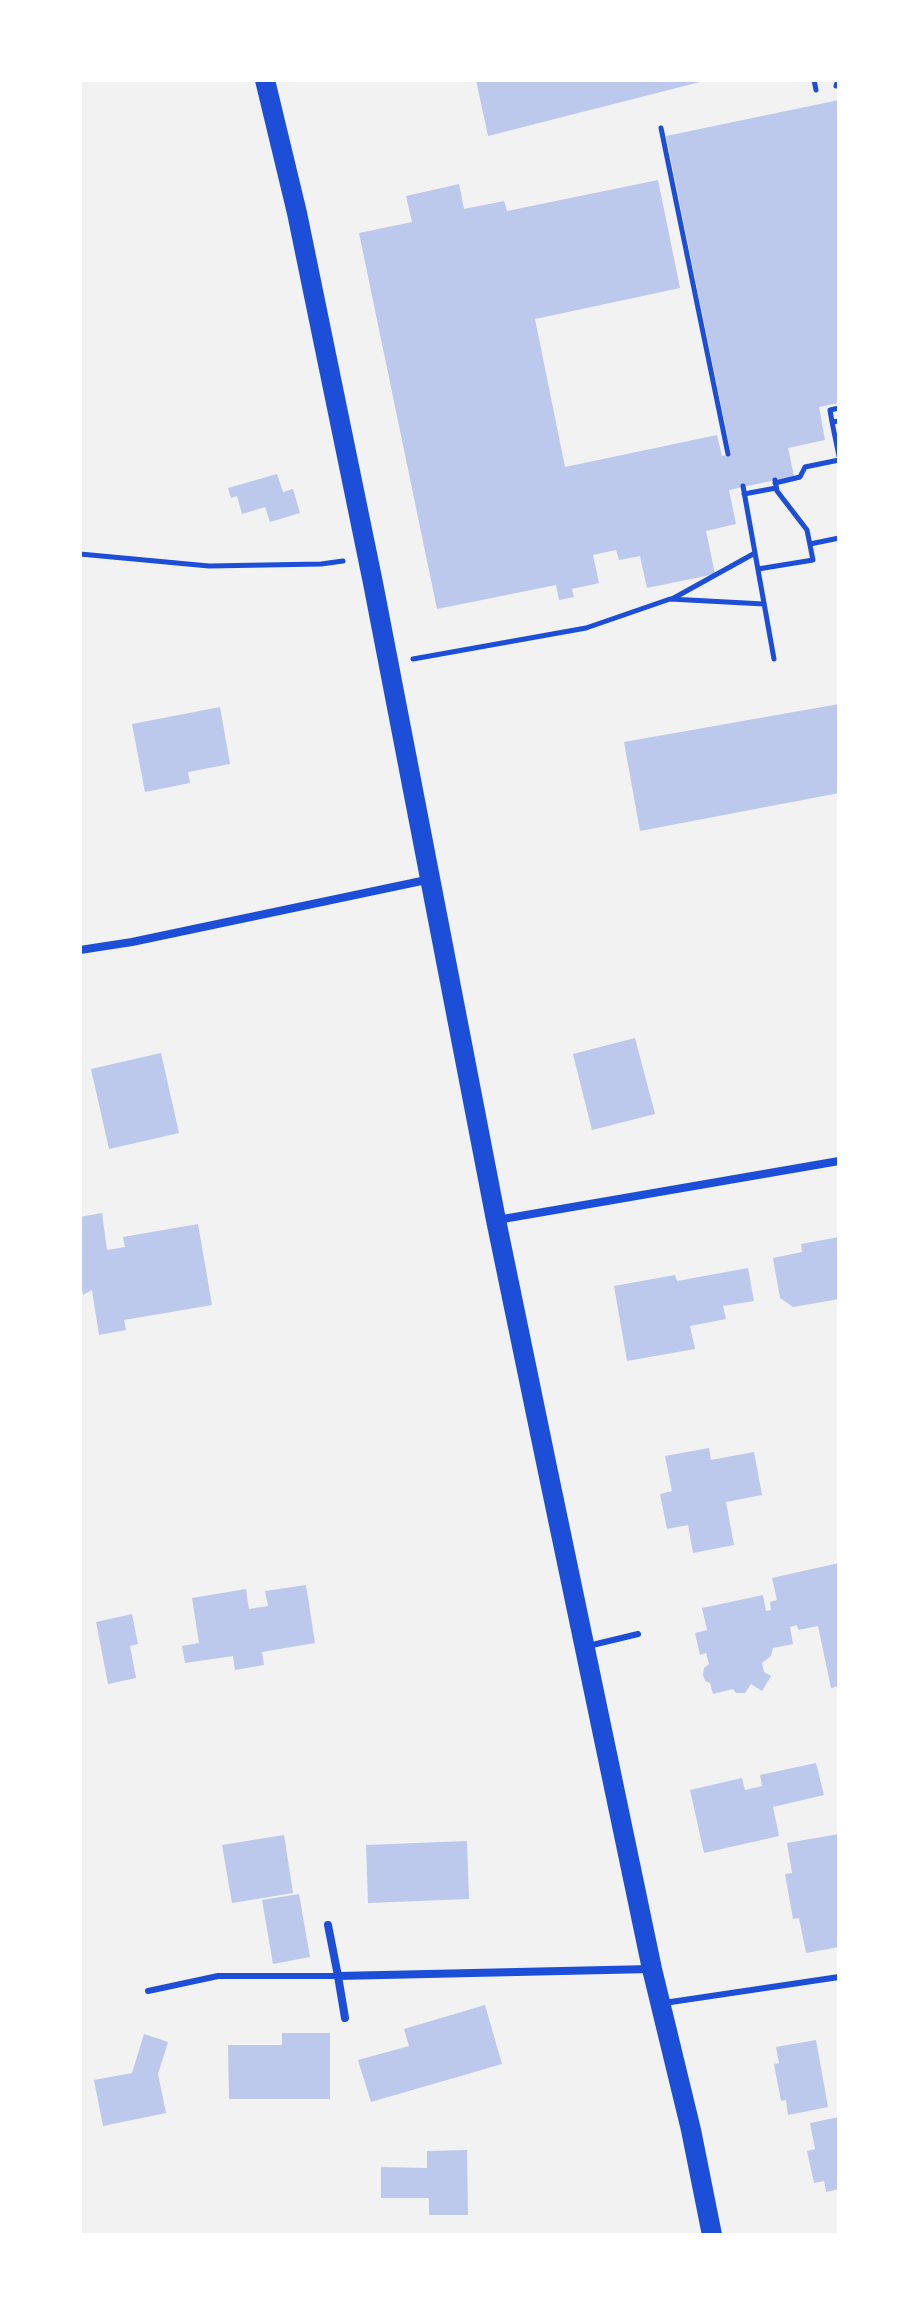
<!DOCTYPE html>
<html>
<head>
<meta charset="utf-8">
<style>
  body { margin:0 }
  #map { position:relative; width:919px; height:2315px; overflow:hidden; background:#f2f2f2; font-family:Cabin,sans-serif }
  canvas { display:block }
  .frame { position:absolute; inset:0; border:82px solid #fff; pointer-events:none }
</style>
</head>
<body>
<div id="map">
<canvas width="919" height="2315"></canvas>
<div class="frame"></div>
</div>
<script>
const c = document.querySelector('canvas').getContext('2d');
c.lineJoin = 'round';
function fill(path, color) {
  c.fillStyle = color;
  c.fill(path, 'evenodd');
}
function toPath(rows) {
  const path = new Path2D();
  for (const r of rows) {
    path.moveTo(r[0], r[1]);
    for (let i = 2; i < r.length; i += 2) path.lineTo(r[i], r[i + 1]);
  }
  return path;
}
function trace(path, color, width, dash) {
  c.strokeStyle = color;
  c.lineWidth = width;
  c.lineCap = dash ? 'butt' : 'round';
  c.setLineDash(dash || []);
  c.stroke(path);
}
const building = toPath([
  [476,80,704,80,704,81,488,136],
  [839,100,839,403,819,407,825,440,788,448,794,476,729,490,736,524,706,531,715,574,647,588,640,556,619,560,616,550,593,555,599,583,572,589,574,597,559,600,556,585,437,609,359,233,412,222,406,196,459,184,464,209,504,201,507,211,658,180,680,288,535,319,565,467,717,435,722,456,731,454,666,136],
  [277,474,283,492,293,489,300,513,270,522,265,507,242,514,237,496,231,498,228,488],
  [839,704,839,793,640,831,624,742],
  [220,707,230,764,188,772,190,783,145,792,132,724],
  [635,1038,655,1114,592,1130,573,1054],
  [161,1053,179,1133,109,1149,91,1069],
  [102,1213,107,1250,125,1247,123,1237,198,1224,212,1305,124,1320,126,1330,99,1335,92,1290,83,1295,80,1278,80,1217],
  [839,1237,839,1299,793,1307,780,1298,773,1258,802,1252,801,1244],
  [748,1268,754,1301,723,1306,726,1319,690,1326,695,1349,627,1361,614,1286,675,1275,677,1281],
  [709,1448,711,1460,754,1452,762,1495,726,1502,734,1545,693,1553,688,1525,667,1529,660,1494,672,1491,665,1456],
  [839,1563,839,1686,831,1688,818,1626,798,1630,797,1625,790,1627,793,1644,773,1648,771,1656,762,1663,764,1672,771,1676,762,1691,751,1684,745,1693,736,1693,733,1689,713,1694,710,1683,705,1681,703,1675,704,1668,709,1664,706,1653,700,1655,695,1633,707,1630,702,1608,763,1595,766,1611,771,1610,770,1602,777,1600,772,1578],
  [306,1585,315,1643,262,1652,264,1665,235,1670,233,1656,185,1663,182,1646,199,1643,192,1598,246,1589,249,1609,268,1606,265,1591],
  [132,1614,138,1644,130,1646,136,1678,108,1684,96,1622],
  [816,1763,824,1795,773,1807,779,1836,704,1853,690,1790,742,1778,745,1790,762,1786,760,1775],
  [839,1834,839,1947,806,1953,799,1918,793,1919,785,1874,792,1873,787,1843],
  [284,1835,293,1893,232,1903,222,1845],
  [467,1841,469,1899,368,1903,366,1845],
  [299,1894,310,1957,273,1964,262,1900],
  [485,2005,502,2064,371,2102,358,2060,409,2046,404,2029],
  [282,2033,330,2033,330,2099,229,2099,228,2045,282,2045],
  [144,2034,168,2042,158,2074,166,2113,103,2126,94,2080,132,2073],
  [816,2040,828,2107,788,2115,786,2100,781,2101,774,2064,779,2063,776,2047],
  [839,2117,839,2189,826,2192,824,2181,814,2183,807,2151,815,2149,810,2123],
  [467,2150,468,2215,429,2215,429,2198,381,2198,381,2167,427,2168,427,2151]
]);
const path = toPath([
  [814,80,816,90],
  [836,86,838,80],
  [661,128,728,454],
  [839,421,832,422,839,456],
  [832,422,830,410,839,408],
  [775,483,800,477,805,467,839,460],
  [743,486,774,659],
  [744,494,776,488],
  [810,544,839,538],
  [80,554,209,566,321,564,343,561],
  [758,569,813,560,807,530,777,491,775,480],
  [672,599,755,553],
  [413,659,586,628,670,599,764,604]
]);
const service = toPath([
  [588,1646,638,1634],
  [148,1991,218,1976,338,1976],
  [664,2003,839,1977]
]);
const minor = toPath([
  [80,950,132,942,431,879],
  [497,1220,839,1161],
  [328,1925,338,1976],
  [345,2018,338,1976,651,1969]
]);
const primary = toPath([
  [265,80,297,213,373,583,496,1220,547,1467,652,1969,691,2130,712,2235]
]);
fill(building, '#bdc9ec');
trace(path, '#1d4ed8', 5);
trace(service, '#1d4ed8', 6);
trace(minor, '#1d4ed8', 8);
trace(primary, '#1d4ed8', 20);
</script>
</body>
</html>
